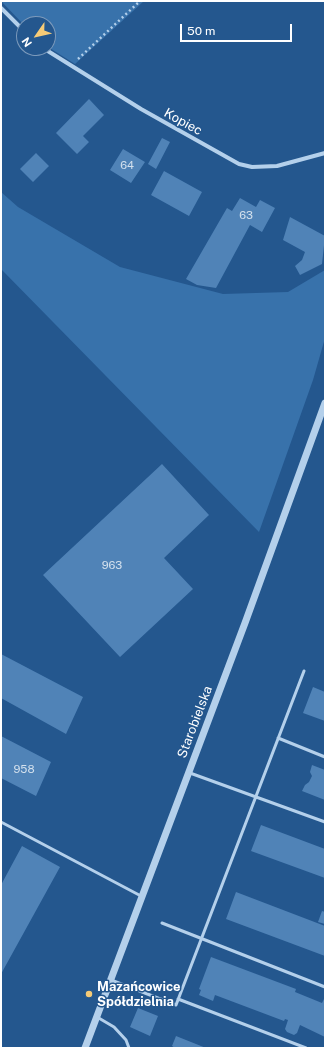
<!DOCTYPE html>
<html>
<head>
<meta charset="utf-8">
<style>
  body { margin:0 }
  #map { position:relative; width:326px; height:1049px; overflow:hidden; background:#24578e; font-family:"Public Sans",sans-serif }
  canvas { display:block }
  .frame { position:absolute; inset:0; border:2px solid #fff; pointer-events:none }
  .north { position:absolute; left:16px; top:16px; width:40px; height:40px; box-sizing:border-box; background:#24578e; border:1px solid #7c9abb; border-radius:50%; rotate:236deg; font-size:11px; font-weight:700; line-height:16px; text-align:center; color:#fff }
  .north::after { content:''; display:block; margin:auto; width:14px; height:18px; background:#f6cb77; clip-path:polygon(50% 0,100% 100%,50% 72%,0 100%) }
  .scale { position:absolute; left:180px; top:24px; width:112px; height:18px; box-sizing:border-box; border:2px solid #fff; border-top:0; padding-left:5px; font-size:12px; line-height:14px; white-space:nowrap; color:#fff; -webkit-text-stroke:3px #24578e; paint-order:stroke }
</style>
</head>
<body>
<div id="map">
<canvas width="326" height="1049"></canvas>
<div class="frame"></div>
<div class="north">N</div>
<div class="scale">50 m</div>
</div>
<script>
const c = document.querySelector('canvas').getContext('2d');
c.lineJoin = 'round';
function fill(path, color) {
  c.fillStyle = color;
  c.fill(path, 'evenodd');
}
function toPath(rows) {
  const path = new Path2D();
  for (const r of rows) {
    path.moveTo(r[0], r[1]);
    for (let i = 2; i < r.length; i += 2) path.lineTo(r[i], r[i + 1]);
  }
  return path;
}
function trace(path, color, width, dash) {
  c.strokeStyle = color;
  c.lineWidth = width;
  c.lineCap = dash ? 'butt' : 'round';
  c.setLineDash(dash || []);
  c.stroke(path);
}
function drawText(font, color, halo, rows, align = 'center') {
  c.font = font + ' "Public Sans",sans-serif';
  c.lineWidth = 3;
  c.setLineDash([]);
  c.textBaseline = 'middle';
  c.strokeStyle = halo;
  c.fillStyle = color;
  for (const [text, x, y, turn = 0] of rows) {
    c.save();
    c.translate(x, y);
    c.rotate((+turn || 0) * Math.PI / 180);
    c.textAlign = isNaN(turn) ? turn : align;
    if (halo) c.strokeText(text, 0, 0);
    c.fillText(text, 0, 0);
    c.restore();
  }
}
const green = toPath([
  [1,1,144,1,75,64,48,47,48,24,24,25],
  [1,192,18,207,120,267,223,294,288,292,325,270,325,338,313,380,259,532,1,269]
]);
const building = toPath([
  [89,99,104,115,83,136,89,142,77,154,56,133],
  [162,138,170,142,156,169,148,164],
  [123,149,145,162,131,183,110,170],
  [36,153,49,166,33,182,20,169],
  [164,171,202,192,189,216,151,195],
  [240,198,256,207,260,200,275,208,262,232,250,225,216,288,197,285,186,279,227,208,232,211],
  [290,217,325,236,322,264,300,275,295,266,302,260,305,252,283,240],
  [162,464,209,515,164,558,193,589,120,657,43,575],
  [1,654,83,697,66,734,1,698],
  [313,687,325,692,325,721,303,713],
  [1,736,51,762,36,796,1,778],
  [312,765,325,770,325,800,302,791,305,785,309,782,312,776,310,772],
  [261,825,325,849,325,878,251,851],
  [22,846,60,867,1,974,1,885],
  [236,892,325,926,325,956,226,919],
  [322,911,325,912,325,924,318,922],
  [211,957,296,989,295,992,322,1003,324,999,325,1000,325,1037,300,1025,297,1033,294,1035,287,1032,285,1029,288,1020,285,1019,284,1021,215,995,213,1001,199,995,201,990,199,989],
  [138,1008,158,1016,150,1036,130,1027],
  [176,1036,206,1048,175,1048,172,1046]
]);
const path = toPath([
  [78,59,140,1]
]);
const service = toPath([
  [278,738,325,757],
  [190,773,325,822],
  [1,822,141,896],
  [162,923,325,987],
  [111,980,176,1005,304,671],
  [178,999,306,1048],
  [97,1017,114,1027,126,1040,129,1048]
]);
const minor = toPath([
  [1,8,24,31],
  [43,48,141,109,239,164,252,167,277,166,325,153]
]);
const tertiary = toPath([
  [85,1048,245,623,325,403]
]);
const markers = [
  [89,994,4,"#f6cb77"]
];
const numberNames = [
  ["64",127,166],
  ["63",246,216],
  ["963",112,566],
  ["958",24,770]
];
const streetNames = [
  ["Kopiec",183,122,29],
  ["Starobielska",195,722,-69]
];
const poiNames = [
  ["Mazańcowice",97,987],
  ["Spółdzielnia",97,1002]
];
fill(green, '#3872ab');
fill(building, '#5083b7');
trace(path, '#b4d0eb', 2.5, [2, 3]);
trace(service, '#b4d0eb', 3);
trace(minor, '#b4d0eb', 4);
trace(tertiary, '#b4d0eb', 7);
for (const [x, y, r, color] of markers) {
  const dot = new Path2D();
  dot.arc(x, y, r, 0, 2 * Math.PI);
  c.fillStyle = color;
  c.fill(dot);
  trace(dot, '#24578e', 1.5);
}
drawText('11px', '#d3e0ed', null, numberNames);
drawText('13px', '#fff', '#24578e', streetNames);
drawText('bold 13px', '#fff', '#24578e', poiNames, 'left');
</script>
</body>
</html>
